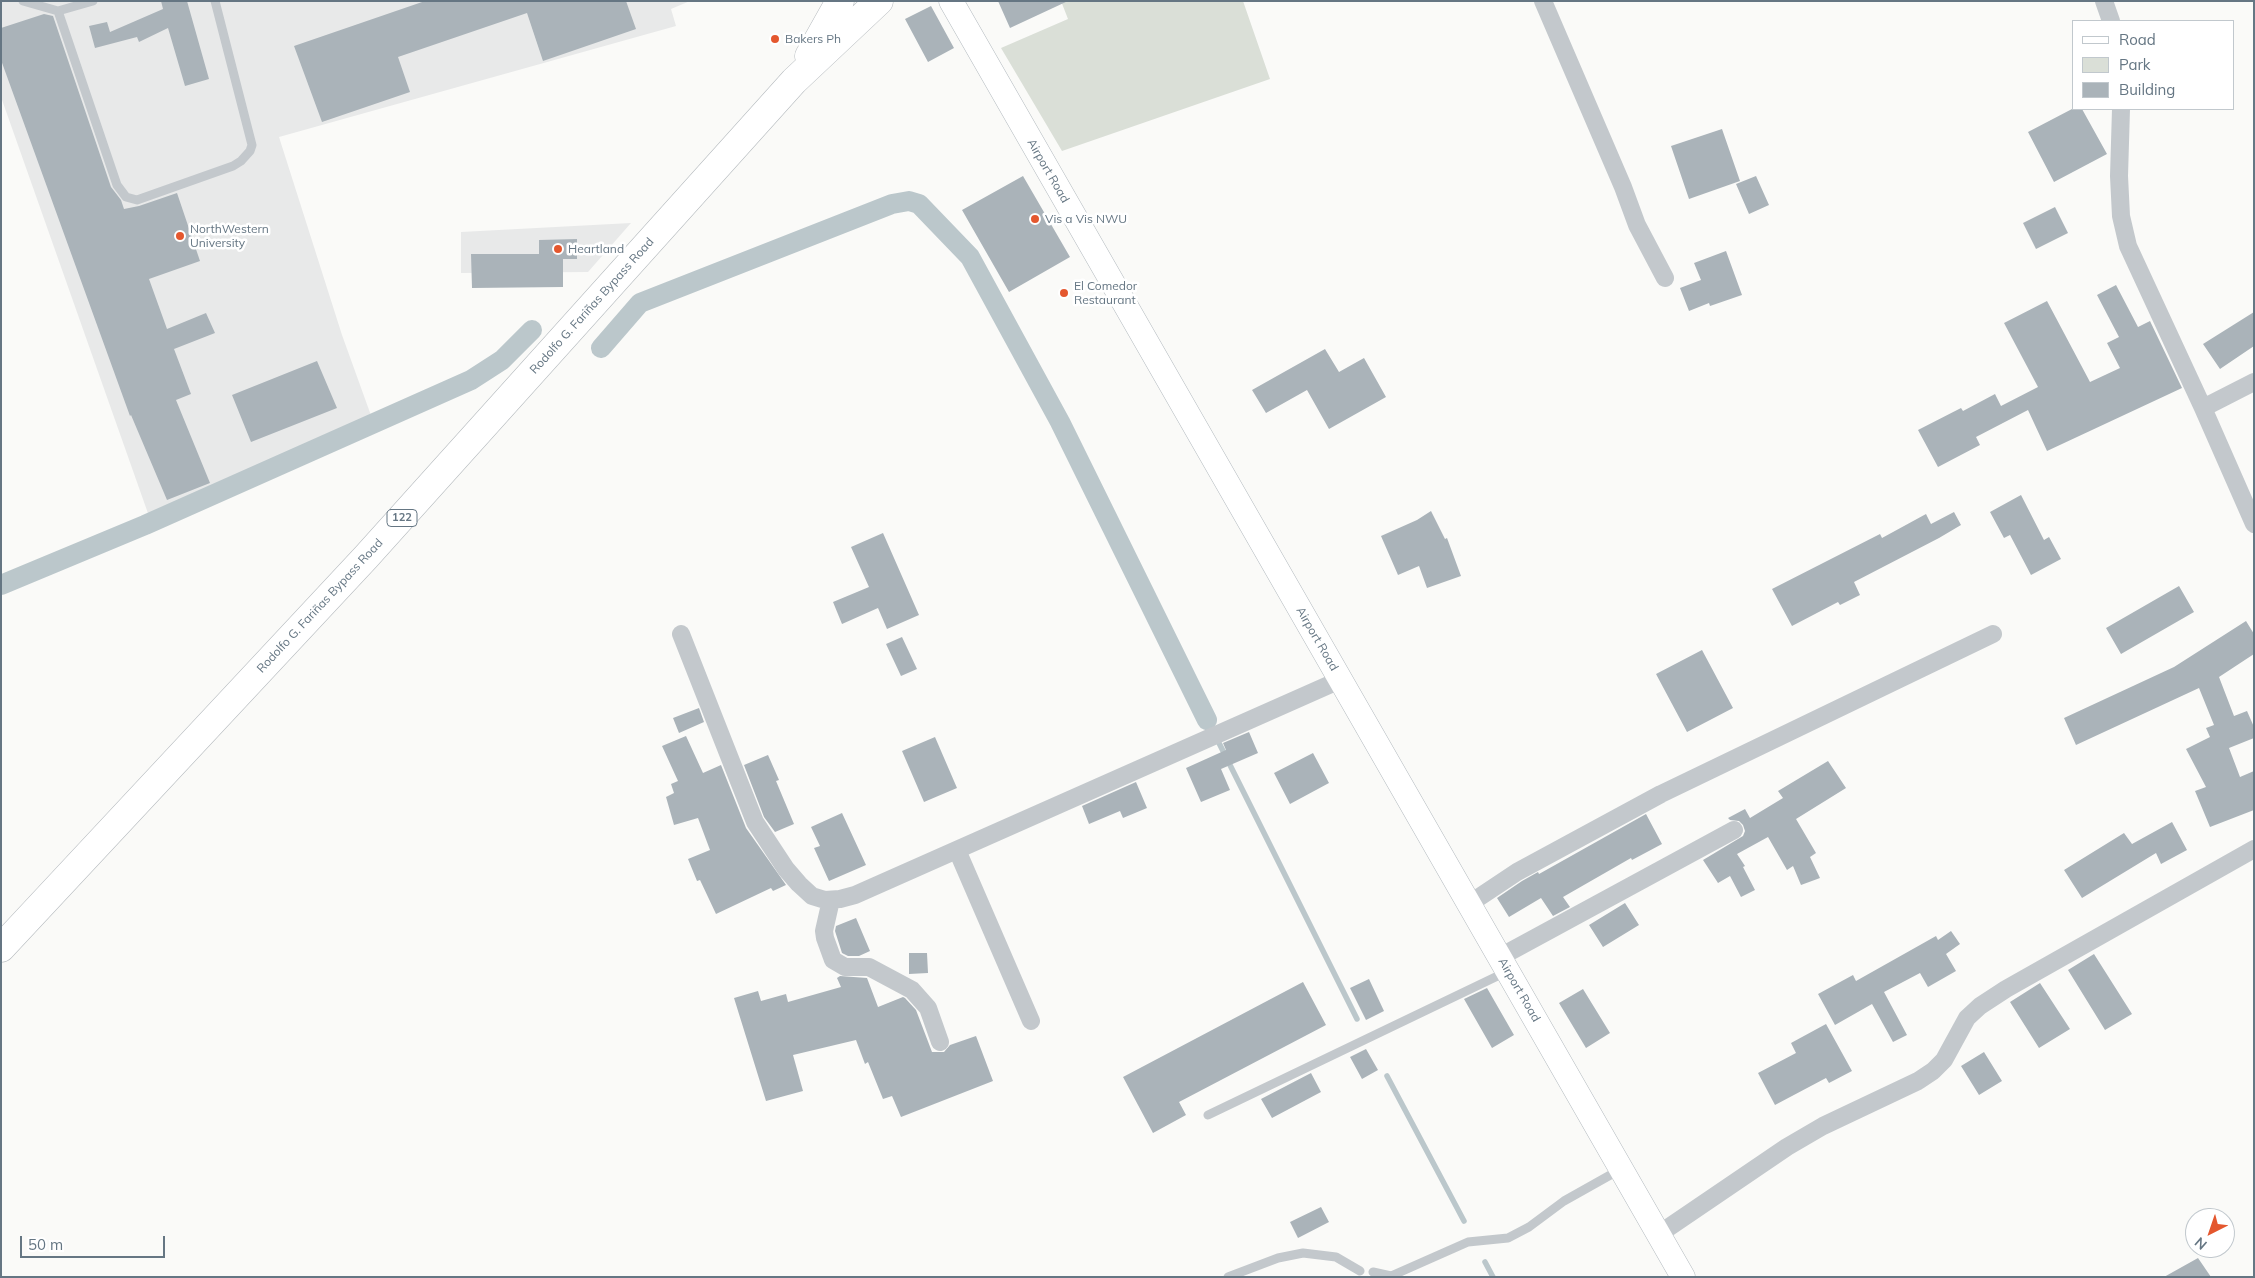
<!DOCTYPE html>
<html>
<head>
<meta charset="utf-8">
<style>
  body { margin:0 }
  #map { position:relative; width:2255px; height:1278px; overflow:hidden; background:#fafaf8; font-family:Mulish,sans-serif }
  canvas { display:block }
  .frame { position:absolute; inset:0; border:2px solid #657683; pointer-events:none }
  .legend { position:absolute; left:2072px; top:20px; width:162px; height:90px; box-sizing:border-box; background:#fff; border:1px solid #c1c8cd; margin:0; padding:6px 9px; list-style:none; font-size:15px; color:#657683 }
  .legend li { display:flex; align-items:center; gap:10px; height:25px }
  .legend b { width:25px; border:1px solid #c1c8cd }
  .north { position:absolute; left:2185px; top:1208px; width:50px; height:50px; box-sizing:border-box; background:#fff; border:1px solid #c1c8cd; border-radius:50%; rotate:221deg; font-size:14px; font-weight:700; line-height:20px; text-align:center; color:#657683 }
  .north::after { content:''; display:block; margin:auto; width:18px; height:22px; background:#e4572e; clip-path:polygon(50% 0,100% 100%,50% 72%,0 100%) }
  .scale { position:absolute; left:20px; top:1236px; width:145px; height:22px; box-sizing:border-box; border:2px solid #657683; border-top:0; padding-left:6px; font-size:15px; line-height:18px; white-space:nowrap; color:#657683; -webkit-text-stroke:4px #fff; paint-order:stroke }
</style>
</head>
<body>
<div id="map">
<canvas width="2255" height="1278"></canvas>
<div class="frame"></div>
<ul class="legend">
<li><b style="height:6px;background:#fff"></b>Road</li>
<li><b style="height:14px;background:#dadfd7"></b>Park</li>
<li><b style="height:14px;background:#aab3b9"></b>Building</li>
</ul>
<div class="north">N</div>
<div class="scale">50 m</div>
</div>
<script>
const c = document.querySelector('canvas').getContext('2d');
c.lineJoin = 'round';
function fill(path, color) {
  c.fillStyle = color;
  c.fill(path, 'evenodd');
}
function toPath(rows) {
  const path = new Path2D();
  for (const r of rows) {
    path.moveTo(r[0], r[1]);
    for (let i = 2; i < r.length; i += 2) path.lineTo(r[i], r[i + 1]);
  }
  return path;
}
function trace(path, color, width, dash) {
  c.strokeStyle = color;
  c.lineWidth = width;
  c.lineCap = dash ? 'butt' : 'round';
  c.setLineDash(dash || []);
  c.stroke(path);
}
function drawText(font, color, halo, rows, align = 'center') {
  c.font = font + ' Mulish,sans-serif';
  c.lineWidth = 5;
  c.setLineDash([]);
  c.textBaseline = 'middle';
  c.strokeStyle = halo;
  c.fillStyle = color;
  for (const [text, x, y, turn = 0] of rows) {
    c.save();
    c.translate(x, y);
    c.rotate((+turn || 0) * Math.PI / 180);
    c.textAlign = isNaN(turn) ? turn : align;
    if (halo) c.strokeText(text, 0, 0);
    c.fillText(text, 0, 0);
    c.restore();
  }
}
const built = toPath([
  [1,1,690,1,671,9,676,26,279,137,342,335,373,421,150,519,1,97],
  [631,223,588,272,461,273,461,232]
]);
const green = toPath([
  [1061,1,1243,1,1270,79,1062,151,1001,48,1068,19]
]);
const stream = toPath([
  [1217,739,1357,1019],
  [1387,1076,1464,1221],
  [1485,1262,1493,1277]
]);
const canal = toPath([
  [601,348,640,303,892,204,909,201,919,204,970,257,1060,422,1207,720],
  [1,585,145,525,471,380,502,360,532,330]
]);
const building = toPath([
  [161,1,187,1,209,79,185,86,168,28,139,42,137,37,95,48,89,26,107,22,110,32,163,9],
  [425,1,626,1,636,29,543,61,527,13,398,57,410,92,322,122,294,46],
  [998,1,1068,1,1010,28],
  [931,6,954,48,928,62,905,19],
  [44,14,53,16,111,187,121,200,124,209,139,206,177,193,200,261,149,279,167,329,206,313,215,333,174,349,191,394,176,400,210,483,167,500,131,415,130,416,1,60,1,28],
  [2072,109,2082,109,2107,154,2054,182,2028,132],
  [1722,129,1740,181,1689,199,1671,146],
  [1023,176,1070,257,1009,292,962,210],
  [1756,176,1769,205,1749,214,1736,184],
  [2055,207,2068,233,2036,249,2023,223],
  [577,239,577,259,563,259,563,287,472,288,471,254,539,254,539,240],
  [1726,251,1742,295,1710,306,1709,303,1689,311,1680,288,1701,280,1694,263],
  [2116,285,2138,327,2150,321,2182,388,2047,451,2028,410,1976,437,1980,445,1938,467,1918,430,1961,408,1963,411,1995,394,2001,406,2038,387,2004,323,2047,301,2090,382,2120,368,2107,343,2119,337,2097,295],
  [2254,312,2254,346,2220,369,2203,344],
  [1325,349,1339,372,1364,358,1386,397,1329,429,1307,390,1266,413,1252,390],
  [317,361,337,408,251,442,232,395],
  [2021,495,2044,540,2049,537,2061,559,2031,575,2010,535,2004,538,1990,512],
  [1431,511,1445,539,1447,538,1461,576,1427,588,1419,566,1398,575,1381,536,1417,520],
  [1954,512,1961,525,1939,538,1854,582,1860,595,1840,605,1838,602,1792,626,1772,589,1880,534,1882,538,1926,514,1931,524],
  [883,533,919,615,887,629,878,608,842,624,833,602,869,587,851,547],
  [2179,586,2194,612,2121,654,2106,628],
  [2246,621,2254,634,2254,654,2219,677,2234,716,2247,711,2254,727,2254,738,2229,748,2240,777,2254,771,2254,810,2210,827,2195,791,2206,787,2186,749,2210,737,2206,728,2214,725,2199,688,2076,745,2064,718,2174,667],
  [902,637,917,669,901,676,886,644],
  [1702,650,1733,708,1687,732,1656,674],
  [699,708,704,722,679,733,673,718],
  [1249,732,1258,753,1221,769,1230,790,1201,802,1186,768,1226,750,1223,743],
  [686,736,703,773,721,765,746,828,786,885,773,891,771,888,716,914,700,880,697,881,688,859,710,850,698,818,674,825,666,797,674,793,671,784,678,781,662,746],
  [935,737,957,788,924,802,902,751],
  [1313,753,1329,783,1290,804,1274,773],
  [768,755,779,780,776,781,794,824,775,832,764,817,744,765],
  [1828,761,1846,788,1796,819,1816,853,1810,857,1820,878,1801,885,1793,866,1787,870,1768,837,1737,854,1745,866,1743,867,1755,890,1741,897,1730,876,1718,883,1703,860,1743,836,1745,831,1743,825,1739,821,1730,820,1728,818,1745,809,1750,818,1783,798,1778,791],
  [1136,782,1147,808,1123,818,1120,811,1089,824,1082,806],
  [842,813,866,865,829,881,814,848,820,846,811,827],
  [1646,814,1662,844,1632,860,1631,858,1563,897,1570,907,1553,916,1541,898,1509,917,1497,898,1522,881,1538,872,1539,874],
  [2172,822,2187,850,2161,864,2156,853,2082,898,2064,870,2124,833,2132,844],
  [1625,903,1639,925,1603,947,1589,925],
  [856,918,870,951,859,956,848,956,842,953,835,931,836,926],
  [1951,931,1960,944,1946,954,1956,971,1928,987,1920,973,1884,992,1907,1035,1893,1042,1872,1004,1835,1025,1818,994,1853,975,1856,981,1936,936,1938,940],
  [909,953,927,953,928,973,909,974],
  [2094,954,2132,1014,2105,1030,2068,970],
  [840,976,867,978,878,1007,903,997,905,998,916,1010,932,1052,944,1052,950,1045,976,1036,993,1081,901,1117,892,1096,883,1099,868,1062,865,1064,856,1040,793,1055,803,1091,766,1101,734,998,758,991,761,1001,786,994,788,1002,841,987,837,978],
  [1369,979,1384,1011,1366,1020,1350,988],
  [1303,982,1326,1025,1179,1102,1186,1115,1153,1133,1123,1077],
  [2040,983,2070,1029,2039,1048,2010,1002],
  [1487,988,1514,1035,1492,1048,1464,999],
  [1583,989,1610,1033,1586,1048,1559,1003],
  [1826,1024,1852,1071,1829,1083,1826,1078,1775,1105,1758,1073,1796,1053,1791,1043],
  [1366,1049,1378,1070,1362,1079,1350,1057],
  [1984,1052,2002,1081,1979,1095,1961,1066],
  [1311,1073,1321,1092,1272,1118,1261,1099],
  [1321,1207,1329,1222,1298,1238,1290,1222],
  [2198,1258,2211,1277,2164,1277]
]);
const lane = toPath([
  [23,1,58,11,93,1],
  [58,11,117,185,126,197,137,200,233,166,241,161,250,151,252,145,215,1],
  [1208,1115,1508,971],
  [1373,1272,1391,1276,1468,1242,1508,1238,1529,1227,1564,1201,1621,1169],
  [1228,1277,1278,1258,1303,1253,1336,1257,1360,1271]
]);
const street = toPath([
  [1543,1,1623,187,1637,225,1665,278],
  [2104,1,2111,21],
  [2121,109,2119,176,2121,216,2128,246,2203,408,2254,524],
  [2203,408,2254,382],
  [681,634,755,822,786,869,799,884,812,896,825,900,840,899,855,895,1340,680],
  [957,850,1031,1021],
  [831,900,824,931,825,938,833,960,845,967,869,967,912,990,928,1008,940,1042],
  [1469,904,1517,872,1661,794,1993,634],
  [1500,957,1734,830],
  [1659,1234,1787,1147,1823,1126,1918,1081,1933,1071,1944,1060,1967,1018,1980,1006,2006,989,2254,849]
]);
const secondary = toPath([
  [951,1,1683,1277]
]);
const primary = toPath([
  [809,56,840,1],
  [1,948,366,557,794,81,879,1]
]);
const markers = [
  [775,39,5,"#e4572e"],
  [1035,219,5,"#e4572e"],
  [180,236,5,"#e4572e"],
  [558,249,5,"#e4572e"],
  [1064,293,5,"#e4572e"]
];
const shields = [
  [402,518,30]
];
const shieldNames = [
  ["122",402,518]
];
const poiNames = [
  ["Bakers Ph",785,39],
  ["Vis a Vis NWU",1045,219],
  ["NorthWestern",190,229],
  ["University",190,243],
  ["Heartland",568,249],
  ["El Comedor",1074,286],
  ["Restaurant",1074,300]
];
const streetNames = [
  ["Airport Road",1048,171,60],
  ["Rodolfo G. Fariñas Bypass Road",592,306,-48],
  ["Rodolfo G. Fariñas Bypass Road",320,606,-47],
  ["Airport Road",1317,639,60],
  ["Airport Road",1519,990,60]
];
fill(built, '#e8e9e9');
fill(green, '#dadfd7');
trace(stream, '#bbc7cb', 5.5);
trace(canal, '#bbc7cb', 20);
fill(building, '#aab3b9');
trace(secondary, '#b3babf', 25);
trace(primary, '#b5babe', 29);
trace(lane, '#c3c8cc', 9);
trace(street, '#c3c8cc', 18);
trace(secondary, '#fff', 24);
trace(primary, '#fff', 28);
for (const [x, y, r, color] of markers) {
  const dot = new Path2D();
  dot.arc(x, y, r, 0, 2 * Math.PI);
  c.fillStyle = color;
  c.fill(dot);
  trace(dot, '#fff', 2);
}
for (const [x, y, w] of shields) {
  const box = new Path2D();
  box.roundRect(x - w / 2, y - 8.5, w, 17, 4);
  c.fillStyle = '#fff';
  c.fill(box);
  trace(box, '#657683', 1);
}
drawText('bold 11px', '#657683', null, shieldNames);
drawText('12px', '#657683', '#fff', poiNames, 'left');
drawText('12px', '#657683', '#fff', streetNames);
</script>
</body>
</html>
